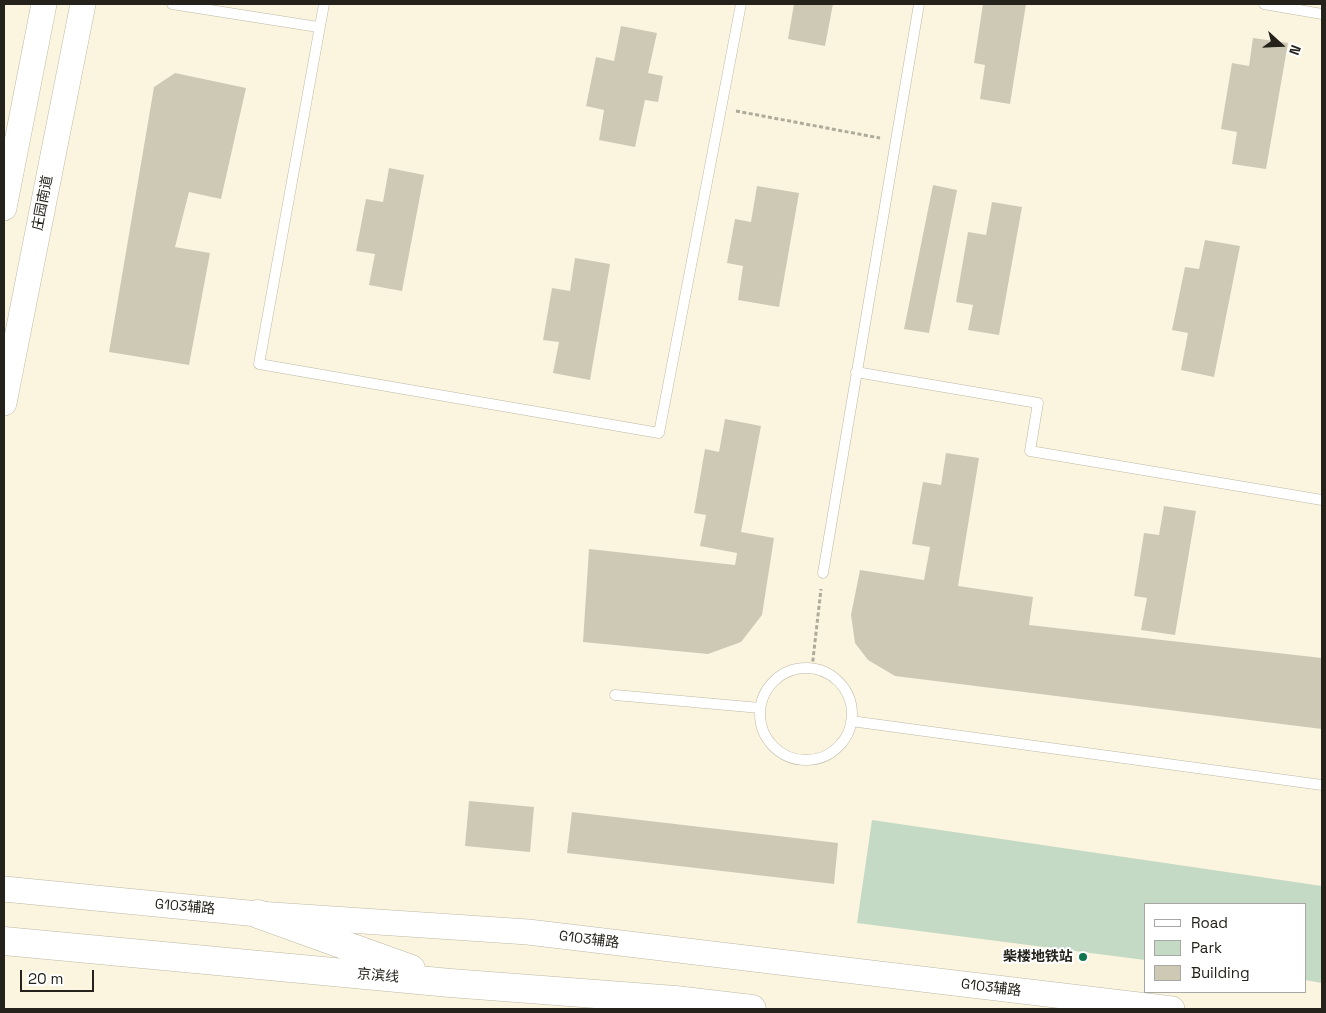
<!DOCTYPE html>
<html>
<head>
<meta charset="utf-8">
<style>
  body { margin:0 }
  #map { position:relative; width:1326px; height:1013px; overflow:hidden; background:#fbf5e0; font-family:"Space Grotesk",sans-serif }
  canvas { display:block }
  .frame { position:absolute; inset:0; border:5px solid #24221b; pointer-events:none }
  .legend { position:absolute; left:1144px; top:903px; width:162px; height:90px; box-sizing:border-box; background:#fff; border:1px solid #a7a7a4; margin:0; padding:6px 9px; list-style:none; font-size:15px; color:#24221b }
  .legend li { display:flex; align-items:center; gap:10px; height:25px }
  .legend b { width:25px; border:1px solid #a7a7a4 }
  .north { position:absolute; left:1256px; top:20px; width:50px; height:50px; -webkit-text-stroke:4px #fff; paint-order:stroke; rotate:110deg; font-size:14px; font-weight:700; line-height:20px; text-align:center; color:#24221b }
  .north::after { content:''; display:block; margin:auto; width:18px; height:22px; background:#24221b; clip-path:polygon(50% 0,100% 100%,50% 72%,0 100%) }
  .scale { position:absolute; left:20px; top:970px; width:74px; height:22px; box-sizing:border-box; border:2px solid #24221b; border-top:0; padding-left:6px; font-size:15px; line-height:18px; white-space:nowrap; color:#24221b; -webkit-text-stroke:4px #fff; paint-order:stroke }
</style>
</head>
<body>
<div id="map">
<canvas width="1326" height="1013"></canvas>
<div class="frame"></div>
<ul class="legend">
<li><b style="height:6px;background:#fff"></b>Road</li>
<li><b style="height:14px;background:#c5dac5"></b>Park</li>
<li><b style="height:14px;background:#cec9b5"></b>Building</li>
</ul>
<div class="north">N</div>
<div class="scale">20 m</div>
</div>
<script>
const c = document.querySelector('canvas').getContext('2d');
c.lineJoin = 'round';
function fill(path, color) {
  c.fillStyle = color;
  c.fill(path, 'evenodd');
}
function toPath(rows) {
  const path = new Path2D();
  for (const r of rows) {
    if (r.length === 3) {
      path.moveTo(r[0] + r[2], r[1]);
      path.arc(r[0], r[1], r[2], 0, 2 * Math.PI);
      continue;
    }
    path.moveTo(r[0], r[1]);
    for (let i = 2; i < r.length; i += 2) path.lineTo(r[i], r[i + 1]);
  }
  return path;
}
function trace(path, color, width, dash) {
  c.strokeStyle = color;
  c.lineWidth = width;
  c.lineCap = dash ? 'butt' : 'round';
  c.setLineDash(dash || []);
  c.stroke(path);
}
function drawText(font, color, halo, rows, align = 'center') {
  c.font = font + ' "Space Grotesk","Noto Sans SC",sans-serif';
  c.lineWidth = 4;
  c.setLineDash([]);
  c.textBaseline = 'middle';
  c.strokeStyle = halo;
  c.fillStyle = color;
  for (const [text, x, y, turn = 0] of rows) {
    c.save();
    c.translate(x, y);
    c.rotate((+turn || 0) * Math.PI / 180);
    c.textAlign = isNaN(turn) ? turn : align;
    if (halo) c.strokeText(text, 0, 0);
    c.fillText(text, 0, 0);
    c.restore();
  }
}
const green = toPath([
  [872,820,1322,886,1322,983,1305,980,1305,904,1145,904,1145,960,857,923]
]);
const building = toPath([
  [794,4,833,4,825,46,788,39],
  [983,4,1026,4,1010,104,980,99,985,65,974,63],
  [621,26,657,33,648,73,663,76,658,102,645,100,635,147,599,140,604,110,586,106,596,57,614,61],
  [1253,38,1288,43,1266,169,1232,164,1237,132,1221,129,1232,63,1249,66],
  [175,73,246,88,221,199,189,192,175,247,210,253,189,365,109,352,154,87],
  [389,168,424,175,402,291,369,285,375,254,356,251,366,199,383,202],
  [933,185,957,190,929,333,904,329],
  [757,186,799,193,779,307,738,300,743,266,727,263,735,219,751,222],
  [992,202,1022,207,999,335,968,330,973,305,956,302,968,232,986,235],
  [1205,240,1240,246,1214,377,1181,370,1188,333,1172,330,1185,267,1199,269],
  [575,258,610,264,590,380,553,373,559,342,543,340,552,288,570,291],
  [725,419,761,426,741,532,774,538,762,615,741,642,708,654,583,642,589,549,735,565,737,553,700,546,706,515,694,513,705,449,719,452],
  [946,453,979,458,958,586,1033,597,1029,625,1322,658,1322,729,895,676,868,660,855,643,851,615,860,570,924,580,930,547,912,544,923,482,941,485],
  [1164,506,1196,511,1175,635,1141,630,1147,598,1134,596,1144,533,1159,535],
  [469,801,534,807,530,852,465,846],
  [572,812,838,843,834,884,567,853]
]);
const path = toPath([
  [736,111,880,138],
  [812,668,821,589]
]);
const service = toPath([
  [172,4,318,27],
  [324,4,259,364,659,433,741,4],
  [1264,4,1322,14],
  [856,372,1038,403,1030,451,1322,500],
  [823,573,919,4],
  [806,714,46],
  [615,695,760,708],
  [851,721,1322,785]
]);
const tertiary = toPath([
  [4,208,44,4],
  [4,403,83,4],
  [4,889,258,914,528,932,1172,1009]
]);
const trunk = toPath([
  [258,914,411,969],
  [4,941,450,983,675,1000,752,1009]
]);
const markers = [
  [1083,957,5,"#0f754d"]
];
const streetNames = [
  ["庄园南道",43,203,-79],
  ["G103辅路",185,907,5],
  ["G103辅路",589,940,7],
  ["京滨线",378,976,5],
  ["G103辅路",991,988,7]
];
const poiNames = [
  ["柴楼地铁站",1073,957]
];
fill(green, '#c5dac5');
fill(building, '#cec9b5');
trace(service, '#bdb8a4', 11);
trace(tertiary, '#bdb8a4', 26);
trace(trunk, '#bdb8a4', 29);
trace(path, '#afab9b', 3, [4, 2.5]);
trace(service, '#fff', 10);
trace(tertiary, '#fff', 25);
trace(trunk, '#fff', 28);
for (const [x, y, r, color] of markers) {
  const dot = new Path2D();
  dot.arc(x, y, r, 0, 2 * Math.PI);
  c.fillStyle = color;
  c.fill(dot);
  trace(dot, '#fff', 2);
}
drawText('14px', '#24221b', '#fff', streetNames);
drawText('bold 14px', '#24221b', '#fff', poiNames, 'right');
</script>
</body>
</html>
